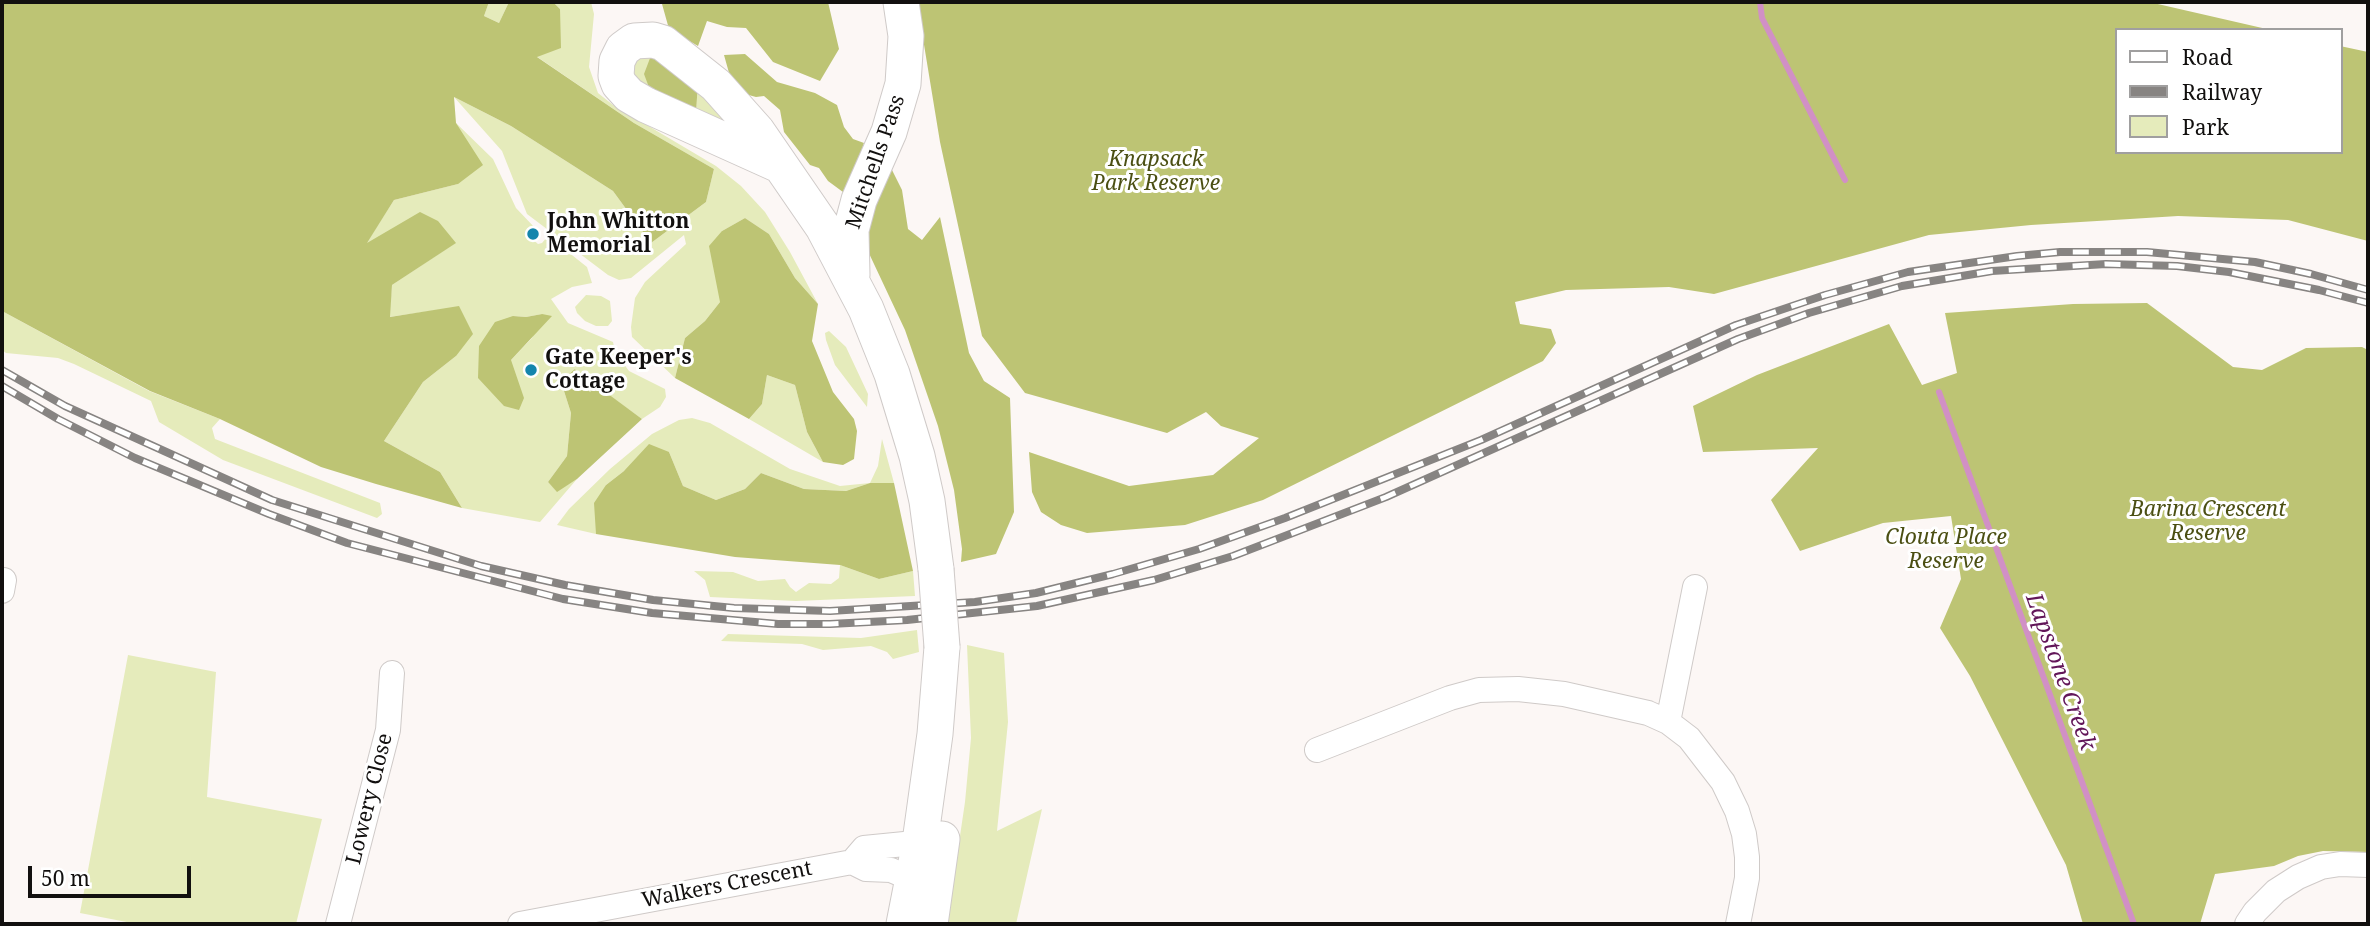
<!DOCTYPE html>
<html>
<head>
<meta charset="utf-8">
<style>
  body { margin:0 }
  #map { position:relative; width:2370px; height:926px; overflow:hidden; background:#fcf7f5; font-family:"Noto Serif",serif }
  canvas { display:block }
  .frame { position:absolute; inset:0; border:4px solid #12100f; pointer-events:none }
  .legend { position:absolute; left:2115px; top:28px; width:228px; height:126px; box-sizing:border-box; background:#fff; border:2px solid #a09f9f; margin:0; padding:9px 12px; list-style:none; font-size:21px; color:#12100f }
  .legend li { display:flex; align-items:center; gap:14px; height:35px }
  .legend b { width:35px; border:2px solid #a09f9f }
  .scale { position:absolute; left:28px; top:866px; width:163px; height:32px; box-sizing:border-box; border:4px solid #12100f; border-top:0; padding-left:9px; font-size:21px; line-height:24px; white-space:nowrap; color:#12100f; -webkit-text-stroke:5px #fff; paint-order:stroke }
</style>
</head>
<body>
<div id="map">
<canvas width="2370" height="926"></canvas>
<div class="frame"></div>
<ul class="legend">
<li><b style="height:9px;background:#fff"></b>Road</li>
<li><b style="height:9px;background:#878482"></b>Railway</li>
<li><b style="height:19px;background:#e5ebbb"></b>Park</li>
</ul>
<div class="scale">50 m</div>
</div>
<script>
const c = document.querySelector('canvas').getContext('2d');
c.lineJoin = 'round';
function fill(path, color) {
  c.fillStyle = color;
  c.fill(path, 'evenodd');
}
function toPath(rows) {
  const path = new Path2D();
  for (const r of rows) {
    path.moveTo(r[0], r[1]);
    for (let i = 2; i < r.length; i += 2) path.lineTo(r[i], r[i + 1]);
  }
  return path;
}
function trace(path, color, width, dash) {
  c.strokeStyle = color;
  c.lineWidth = width;
  c.lineCap = dash ? 'butt' : 'round';
  c.setLineDash(dash || []);
  c.stroke(path);
}
function drawText(font, color, halo, rows, align = 'center') {
  c.font = font + ' "Noto Serif",serif';
  c.lineWidth = 6;
  c.setLineDash([]);
  c.textBaseline = 'middle';
  c.strokeStyle = halo;
  c.fillStyle = color;
  for (const [text, x, y, turn = 0] of rows) {
    c.save();
    c.translate(x, y);
    c.rotate((+turn || 0) * Math.PI / 180);
    c.textAlign = isNaN(turn) ? turn : align;
    if (halo) c.strokeText(text, 0, 0);
    c.fillText(text, 0, 0);
    c.restore();
  }
}
const green = toPath([
  [489,2,509,2,499,23,484,16],
  [553,2,591,2,594,14,589,67,598,93,613,105,716,166,741,186,765,212,790,252,818,304,795,278,769,234,745,218,722,231,720,302,705,321,685,338,675,378,632,337,631,327,635,298,645,282,686,244,684,235,631,278,619,280,608,275,527,214,502,151,454,97,511,126,613,191,651,243,706,202,714,169,634,123,536,56,560,9],
  [652,53,650,90,635,78,630,70,632,57],
  [698,81,725,115,722,119,696,114],
  [456,123,493,159,516,208,536,229,530,237,538,244,542,243,548,236,587,267,592,283,572,287,551,299,568,323,613,342,615,352,629,371,665,389,666,397,660,407,642,419,596,386,591,392,575,369,564,391,571,413,567,456,548,482,557,491,577,479,540,522,462,508,440,472,384,441,423,382,456,356,459,307,389,317,392,285,455,243,365,245,394,200,458,184],
  [542,314,532,338,511,360,513,316,526,317],
  [586,295,601,296,610,301,612,321,608,326,596,326,585,321,577,313,575,307],
  [2,311,149,391,220,419,212,428,215,439,380,503,382,514,377,518,223,460,159,422,151,401,74,364,58,358,6,353,2,350],
  [829,331,846,347,868,394,867,407,835,365,826,340,825,333],
  [767,375,795,385,807,432,823,462,749,419,762,404],
  [692,418,710,423,790,469,840,486,870,483,878,466,882,439,894,483,870,483,846,491,804,489,761,473,745,489,716,500,683,486,669,452,624,471,606,485,596,520,596,534,557,525,569,509,610,469,652,434,679,420],
  [840,565,879,579,913,571,915,596,796,601,710,597,705,580,694,571,733,572,758,581,785,579,790,587,796,592,809,583,831,584,839,578],
  [917,630,919,652,893,659,887,652,871,646,823,650,802,644,721,641,728,634,861,638],
  [967,645,1004,653,1008,722,997,831,1042,809,1016,924,947,924,965,802,971,738],
  [128,655,216,672,207,797,322,819,296,924,137,924,80,913]
]);
const forest = toPath([
  [2,2,489,2,484,16,499,23,509,2,553,2,560,9,561,48,537,57,634,123,714,169,706,202,651,243,613,191,511,126,454,97,456,123,483,165,458,184,394,200,367,243,420,212,438,221,456,243,392,285,390,317,459,306,473,334,456,356,423,382,384,441,440,472,462,508,376,484,321,467,220,419,150,391,2,311],
  [646,2,828,2,839,49,820,81,773,62,746,28,727,27,707,21,698,46,669,29,662,4],
  [917,2,2149,2,2271,30,2116,30,2116,152,2340,152,2340,46,2368,52,2368,241,2288,220,2178,216,2130,219,2031,225,1929,235,1714,294,1669,287,1566,290,1515,302,1520,324,1551,329,1556,343,1543,361,1263,500,1185,525,1087,533,1061,525,1041,512,1032,492,1029,452,1129,486,1213,475,1259,438,1221,426,1206,412,1167,433,1025,393,982,336,940,142],
  [652,53,698,81,696,114,650,90,644,74],
  [745,54,777,82,815,93,837,105,844,127,853,139,864,143,847,195,828,181,819,168,810,165,784,132,780,110,764,96,756,97,745,94,731,80,724,55],
  [890,166,902,190,908,229,922,240,940,217,969,353,984,381,1010,398,1014,512,996,554,961,562,962,549,954,490,938,426,905,330,866,247,864,205],
  [745,218,769,234,795,278,818,304,812,341,833,392,854,419,857,431,854,459,843,465,823,462,807,432,795,385,767,375,762,404,749,419,675,378,685,338,705,321,720,302,709,246,722,231],
  [2147,303,2233,367,2262,370,2306,348,2362,347,2368,350,2368,852,2323,851,2298,856,2274,866,2215,874,2200,924,2083,924,2066,865,1970,676,1940,628,1961,579,1951,516,1883,523,1800,551,1771,500,1818,448,1703,452,1693,406,1757,375,1889,324,1922,385,1957,373,1945,313,2073,304],
  [542,314,552,316,511,360,524,398,519,410,504,406,478,378,479,346,495,322,513,316,526,317],
  [575,369,590,392,596,385,642,419,577,479,557,492,548,482,567,456,571,413,564,391,565,378],
  [649,444,669,452,683,486,716,500,745,489,761,473,804,489,846,491,870,483,894,483,913,571,879,579,840,565,735,557,596,534,594,503,606,485,624,471]
]);
const stream = toPath([
  [1760,2,1762,18,1845,180],
  [1939,392,2134,924]
]);
const street = toPath([
  [2,591,4,580],
  [1668,722,1695,587],
  [1317,750,1450,698,1479,690,1518,689,1564,694,1648,713,1668,722,1689,738,1723,782,1737,811,1744,834,1747,857,1747,878,1738,924],
  [852,862,864,848,935,841],
  [338,924,388,730,392,673],
  [520,924,852,862,866,869,891,870,912,879],
  [2247,924,2255,912,2276,891,2298,877,2321,867,2340,864,2368,865]
]);
const secondary = toPath([
  [779,165,646,105,629,95,619,84,616,76,617,61,623,49,634,41,653,40,663,43,716,85,757,131,823,227,866,309,892,374,917,456,927,501,936,569],
  [852,275,851,230,859,200,889,132,903,84,906,36,901,2],
  [904,924,920,842,935,734,942,647],
  [930,924,942,839]
]);
const rail = toPath([
  [2,370,65,406,272,500,481,566,565,585,653,600,734,608,830,611,975,602,1036,593,1113,574,1199,549,1285,518,1481,440,1736,325,1825,295,1908,272,2017,256,2060,252,2147,252,2255,262,2311,274,2368,290],
  [2,386,58,419,135,458,269,514,347,543,563,599,652,613,778,624,830,624,907,620,1037,606,1154,580,1233,556,1386,497,1738,339,1809,313,1902,286,1992,271,2106,264,2177,266,2229,272,2319,290,2368,303]
]);
const secondaryBridge = toPath([
  [936,569,942,647]
]);
const markers = [
  [533,234,7,"#1485ac"],
  [531,370,7,"#1485ac"]
];
const parkNames = [
  ["Knapsack",1156,160],
  ["Park Reserve",1156,184],
  ["Barina Crescent",2208,510],
  ["Reserve",2208,534],
  ["Clouta Place",1946,538],
  ["Reserve",1946,562]
];
const streetNames = [
  ["Mitchells Pass",876,162,-71],
  ["Lowery Close",370,799,-76],
  ["Walkers Crescent",727,885,-11]
];
const poiNames = [
  ["John Whitton",547,222],
  ["Memorial",547,246],
  ["Gate Keeper's",545,358],
  ["Cottage",545,382]
];
const waterNames = [
  ["Lapstone Creek",2060,672,70]
];
fill(green, '#e5ebbb');
fill(forest, '#bdc474');
trace(stream, '#d190c5', 6);
trace(street, '#cfcac8', 26);
trace(secondary, '#cfcac8', 37);
trace(street, '#fff', 24);
trace(secondary, '#fff', 35);
trace(rail, '#878482', 8);
trace(rail, '#fff', 5, [16]);
trace(secondaryBridge, '#cfcac8', 37, []);
trace(secondaryBridge, '#fff', 35);
for (const [x, y, r, color] of markers) {
  const dot = new Path2D();
  dot.arc(x, y, r, 0, 2 * Math.PI);
  c.fillStyle = color;
  c.fill(dot);
  trace(dot, '#fff', 2.5);
}
drawText('italic 21px', '#4b4f13', '#fff', parkNames);
drawText('21px', '#12100f', '#fff', streetNames);
drawText('bold 21px', '#12100f', '#fff', poiNames, 'left');
drawText('italic 23px', '#621659', '#fff', waterNames);
</script>
</body>
</html>
